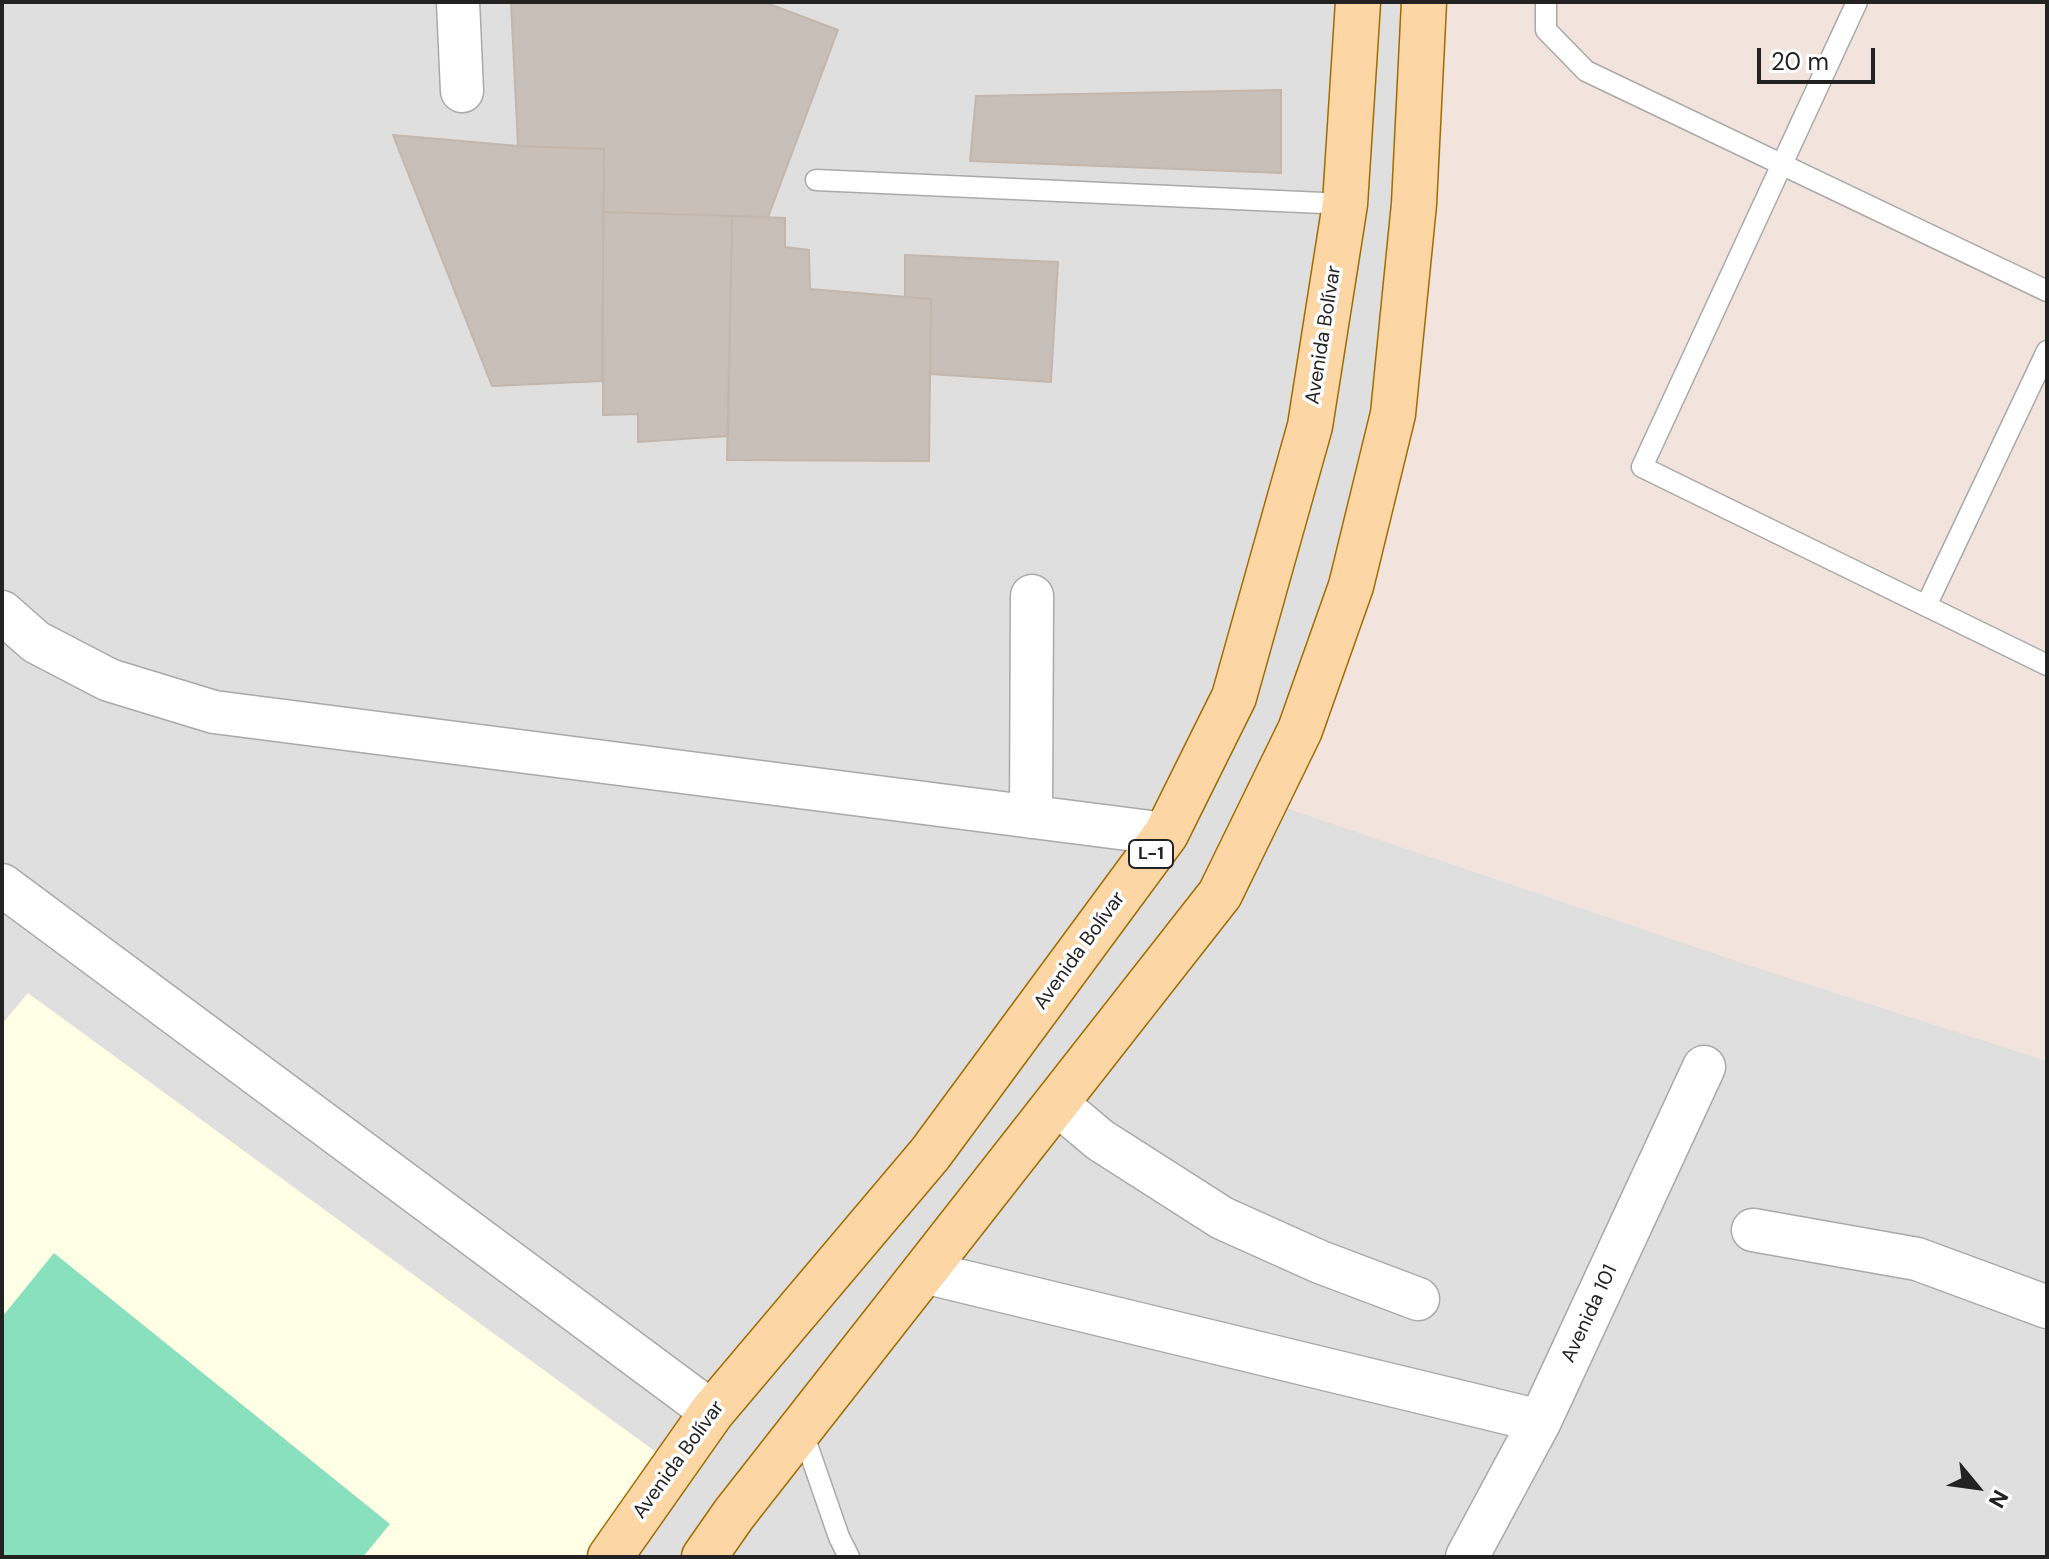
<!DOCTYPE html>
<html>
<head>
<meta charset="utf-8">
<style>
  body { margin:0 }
  #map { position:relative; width:2049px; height:1559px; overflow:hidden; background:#f2efe9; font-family:"DM Sans",sans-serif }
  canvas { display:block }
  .frame { position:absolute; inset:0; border:4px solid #222; pointer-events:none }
  .north { position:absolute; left:1937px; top:1447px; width:80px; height:80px; -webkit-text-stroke:6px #fff; paint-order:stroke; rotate:119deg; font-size:22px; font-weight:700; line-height:32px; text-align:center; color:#222 }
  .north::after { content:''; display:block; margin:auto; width:28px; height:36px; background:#222; clip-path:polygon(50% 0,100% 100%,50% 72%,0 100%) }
  .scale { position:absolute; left:1757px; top:48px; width:118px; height:36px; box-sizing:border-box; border:4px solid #222; border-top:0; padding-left:10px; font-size:24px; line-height:28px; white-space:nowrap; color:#222; -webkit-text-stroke:6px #fff; paint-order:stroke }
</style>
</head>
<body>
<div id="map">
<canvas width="2049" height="1559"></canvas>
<div class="frame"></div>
<div class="north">N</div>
<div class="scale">20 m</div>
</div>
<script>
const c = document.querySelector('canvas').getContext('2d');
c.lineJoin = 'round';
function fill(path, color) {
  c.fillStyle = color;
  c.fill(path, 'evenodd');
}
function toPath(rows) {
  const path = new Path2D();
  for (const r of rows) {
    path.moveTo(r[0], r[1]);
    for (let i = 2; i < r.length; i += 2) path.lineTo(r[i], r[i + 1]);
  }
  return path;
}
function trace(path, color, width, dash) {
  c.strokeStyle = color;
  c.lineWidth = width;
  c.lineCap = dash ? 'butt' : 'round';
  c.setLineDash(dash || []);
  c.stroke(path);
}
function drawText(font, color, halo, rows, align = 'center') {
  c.font = font + ' "DM Sans",sans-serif';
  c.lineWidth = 7;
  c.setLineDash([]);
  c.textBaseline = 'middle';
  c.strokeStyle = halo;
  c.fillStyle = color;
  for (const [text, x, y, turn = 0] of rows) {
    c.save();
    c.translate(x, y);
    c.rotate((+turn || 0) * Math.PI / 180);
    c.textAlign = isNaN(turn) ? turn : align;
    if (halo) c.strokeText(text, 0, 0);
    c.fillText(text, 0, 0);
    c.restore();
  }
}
const residential = toPath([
  [2,2,2047,2,2047,1557,2,1557]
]);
const education = toPath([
  [28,993,675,1466,619,1557,2,1557,2,1024]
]);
const military = toPath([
  [1435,2,2047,2,2047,1061,1751,966,1277,805,1372,539]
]);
const pitch = toPath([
  [54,1253,390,1524,363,1557,2,1557,2,1317]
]);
const building = toPath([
  [511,2,764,2,838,30,768,217,603,212,604,149,518,146,511,2],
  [1281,90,1281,173,970,161,976,96,1281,90],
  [393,135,518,146,604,149,602,381,492,386,393,135],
  [603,212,732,216,728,436,638,442,638,414,603,415,603,212],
  [732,216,785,218,785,247,809,250,810,289,931,299,929,461,727,460,732,216],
  [905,255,1058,262,1051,382,930,374,931,299,905,297,905,255]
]);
const service = toPath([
  [1546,2,1546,30,1586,71,2047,291],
  [1857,2,1642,467,2047,665],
  [816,180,1345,204],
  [1926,606,2047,351],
  [802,1430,839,1537,849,1557]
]);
const minor = toPath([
  [458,2,462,91],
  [2,612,36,642,109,680,214,712,1166,834],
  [1031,817,1032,596],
  [2,885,712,1412],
  [1056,1103,1100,1140,1222,1218,1320,1262,1418,1299],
  [1753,1230,1917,1259,2047,1307],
  [924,1272,1540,1421],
  [1467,1557,1540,1421,1704,1067]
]);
const primary = toPath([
  [610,1557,712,1412,930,1154,1166,834,1234,697,1310,426,1345,204,1358,2],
  [704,1557,734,1514,1220,894,1300,730,1351,586,1393,414,1414,204,1424,2]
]);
const shields = [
  [1151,854,44]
];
const shieldNames = [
  ["L-1",1151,854]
];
const streetNames = [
  ["Avenida Bolívar",1324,335,-81],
  ["Avenida Bolívar",1080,951,-54],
  ["Avenida 101",1590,1314,-65],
  ["Avenida Bolívar",679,1460,-54]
];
fill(residential, '#e0dfdf');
fill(education, '#ffffe5');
fill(military, '#f3e3dd');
fill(pitch, '#88e0be');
fill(building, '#c7bfb8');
trace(building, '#c4b6ab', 2);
trace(service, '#a9a9a9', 23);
trace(minor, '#a9a9a9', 45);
trace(primary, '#a06b00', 47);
trace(service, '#fff', 20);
trace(minor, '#fff', 42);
trace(primary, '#fcd6a4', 44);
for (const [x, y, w] of shields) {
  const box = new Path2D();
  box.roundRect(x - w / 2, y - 14, w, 28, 6);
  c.fillStyle = '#fff';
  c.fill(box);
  trace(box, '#222', 2);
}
drawText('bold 18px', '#222', null, shieldNames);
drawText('20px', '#222', '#fff', streetNames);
</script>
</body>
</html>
